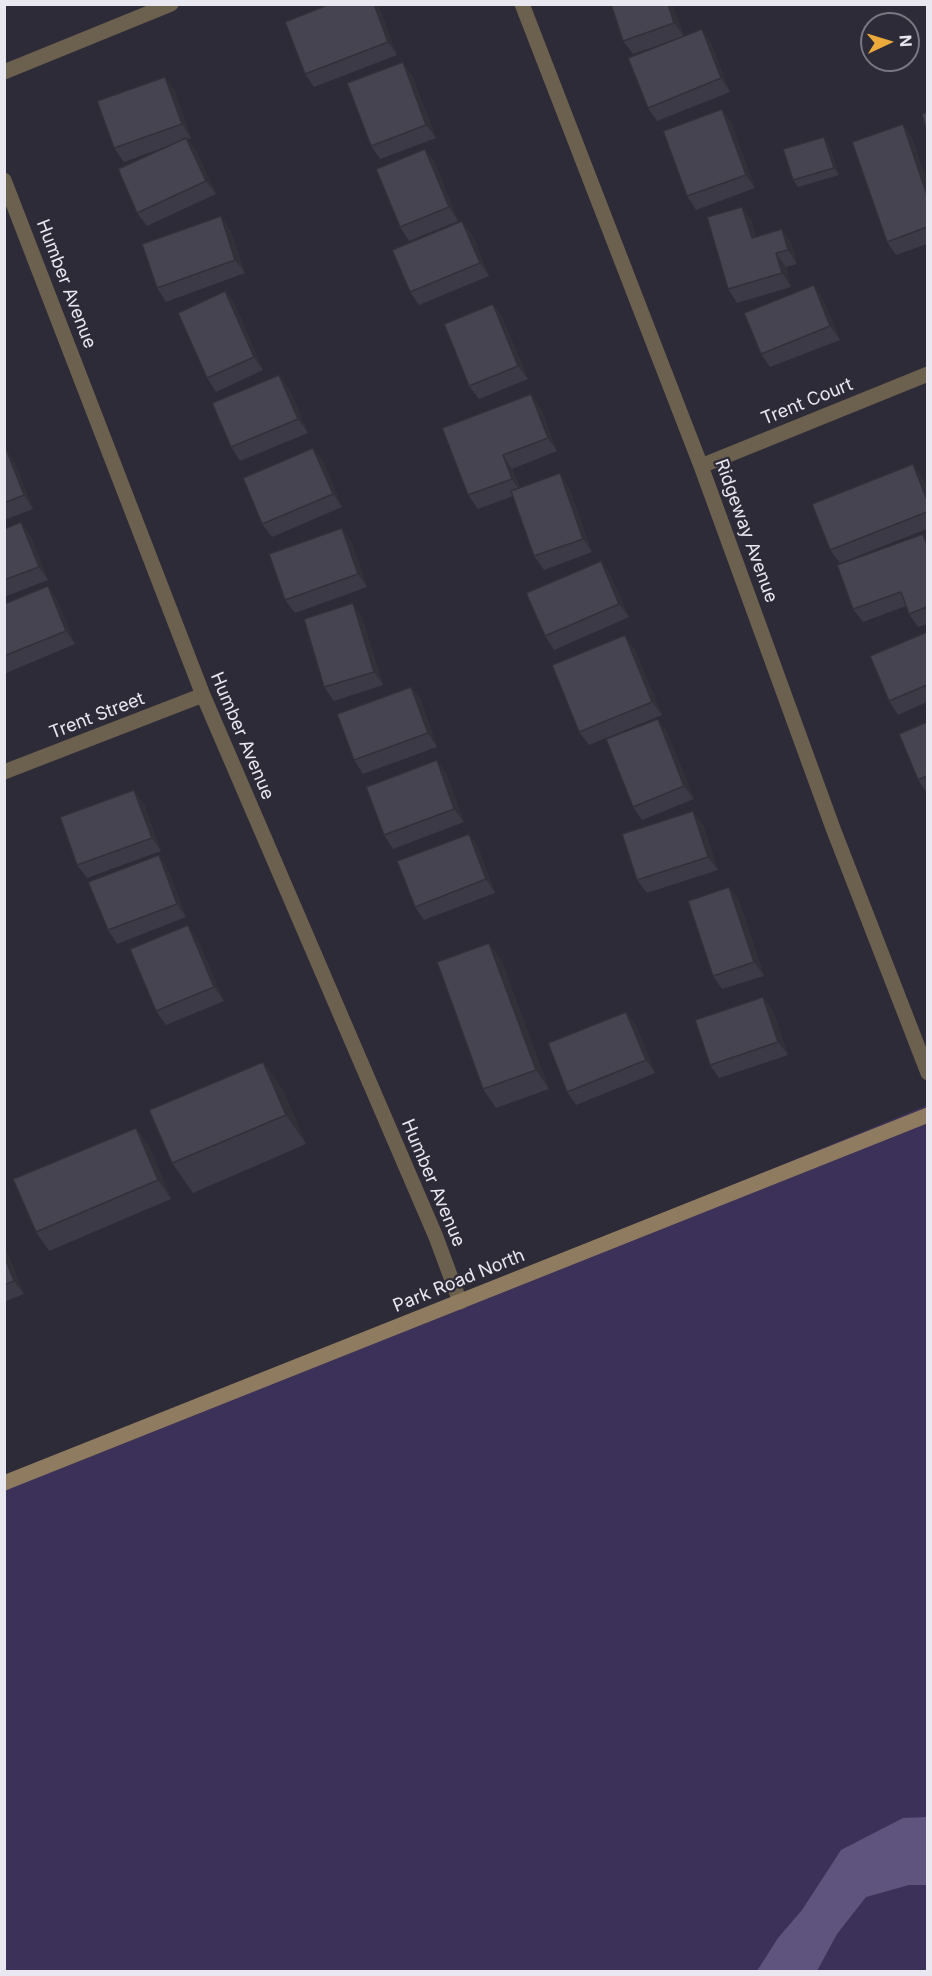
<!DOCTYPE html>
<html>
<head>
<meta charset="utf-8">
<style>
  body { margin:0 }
  #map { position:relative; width:932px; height:1976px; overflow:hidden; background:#2d2b37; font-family:Inter,sans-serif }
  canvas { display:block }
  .frame { position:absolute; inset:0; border:6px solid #e9e7f0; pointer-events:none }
  .north { position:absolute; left:860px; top:12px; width:60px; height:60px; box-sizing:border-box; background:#2d2b37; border:2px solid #787681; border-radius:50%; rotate:86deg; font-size:16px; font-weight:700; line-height:24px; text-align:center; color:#e9e7f0 }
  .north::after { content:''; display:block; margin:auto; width:21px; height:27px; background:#ebaa39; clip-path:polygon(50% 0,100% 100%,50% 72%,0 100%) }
</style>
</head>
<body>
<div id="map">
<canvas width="932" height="1976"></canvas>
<div class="frame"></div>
<div class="north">N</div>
</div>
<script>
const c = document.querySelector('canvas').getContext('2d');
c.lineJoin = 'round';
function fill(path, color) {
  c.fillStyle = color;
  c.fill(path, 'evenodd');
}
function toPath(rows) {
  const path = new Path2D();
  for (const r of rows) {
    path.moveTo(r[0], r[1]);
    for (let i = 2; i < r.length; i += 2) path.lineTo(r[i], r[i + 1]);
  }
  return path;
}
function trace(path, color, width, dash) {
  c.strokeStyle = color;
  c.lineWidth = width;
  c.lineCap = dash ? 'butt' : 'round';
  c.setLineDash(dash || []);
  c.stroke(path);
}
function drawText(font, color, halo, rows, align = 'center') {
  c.font = font + ' Inter,sans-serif';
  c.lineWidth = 4.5;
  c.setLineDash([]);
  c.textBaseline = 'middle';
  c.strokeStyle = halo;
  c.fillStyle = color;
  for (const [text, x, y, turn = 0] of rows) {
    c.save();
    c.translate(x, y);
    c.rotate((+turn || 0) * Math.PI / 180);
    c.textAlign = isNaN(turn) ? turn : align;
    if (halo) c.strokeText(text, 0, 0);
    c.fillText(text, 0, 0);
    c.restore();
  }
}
const green = toPath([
  [927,1105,927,1971,5,1972,5,1477,479,1290]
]);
const water = toPath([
  [927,1817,927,1885,909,1885,866,1897,837,1934,817,1971,757,1971,778,1938,802,1910,841,1850,903,1818]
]);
const minor = toPath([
  [522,4,701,466,834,831,928,1073],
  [4,72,171,4],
  [4,180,203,695,436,1237,460,1302],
  [701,466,928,374],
  [4,772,203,695]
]);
const secondary = toPath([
  [4,1483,928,1115]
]);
const wall = toPath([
  [378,4,397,55,314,87,305,74],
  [611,4,672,4,684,36,711,43,730,92,657,121,648,108,683,37,633,54,623,41],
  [412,75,436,138,380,159,371,146],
  [174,90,191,138,187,139,196,151,216,194,147,226,137,213,170,145,124,162,114,148],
  [722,109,731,123,755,188,696,210,687,196],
  [903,124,912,138,927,182,927,244,896,255,887,242],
  [829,144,839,175,798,187,793,180],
  [425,149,435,163,458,221,409,241,400,227],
  [751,220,756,236,791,242,797,264,786,267,791,287,737,303,728,289],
  [230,229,245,273,166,302,157,288],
  [472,234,489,276,419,305,410,292],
  [225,291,235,305,263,370,216,392,207,378],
  [823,299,840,340,770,367,761,354],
  [493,304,502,317,528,379,479,399,469,386],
  [289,388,308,433,240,461,231,447],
  [540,407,557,451,512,469,520,488,569,487,592,552,544,570,534,556,513,496,478,509,468,495],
  [4,450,15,463,33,509,4,520],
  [323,461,342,507,272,537,262,524],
  [923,478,927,490,927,529,840,563,830,550],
  [21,522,30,535,48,580,4,597,4,529],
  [342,528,351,541,367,587,295,613,285,600],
  [927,540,927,624,918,627,909,614,906,606,863,622,853,609],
  [601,561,610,575,629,617,554,650,545,636],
  [48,586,57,600,75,644,4,674,4,604],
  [362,617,383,685,334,701,324,687],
  [927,632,927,702,898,715,889,701],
  [634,648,662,715,589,745,579,732],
  [411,687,421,700,437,747,363,774,354,760],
  [927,722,927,793,918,780],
  [667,732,694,799,642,820,633,807],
  [446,773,464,822,393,849,384,835],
  [144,804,161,851,87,878,77,865],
  [703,825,718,870,647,893,637,880],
  [469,834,478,847,495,893,424,920,415,907],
  [168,869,186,917,117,944,108,930],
  [739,900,764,976,722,989,713,976],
  [197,938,224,1001,166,1025,156,1011],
  [489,943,502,962,549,1089,496,1108,483,1089],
  [773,1010,788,1055,719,1078,710,1065],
  [636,1025,655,1073,576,1105,567,1092],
  [263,1062,284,1092,306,1144,193,1193,172,1163],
  [136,1128,149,1146,171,1199,49,1251,36,1232],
  [4,1244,24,1294,4,1302]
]);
const shadedWall = toPath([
  [374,4,378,4,397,55,388,42],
  [668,4,672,4,684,36,674,23],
  [702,29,711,43,730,92,721,78],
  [403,62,412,75,436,138,426,125],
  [165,77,174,90,191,138,182,124],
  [722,109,731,123,755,188,746,175],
  [903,124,912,138,927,182,927,195],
  [824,137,829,144,839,175,834,168],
  [186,138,196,151,216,194,206,181],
  [425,149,435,163,458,221,449,207],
  [742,207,751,220,761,251,752,238],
  [221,216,230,229,245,273,235,260],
  [462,221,472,234,489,276,480,263],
  [782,229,791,242,797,264,788,250],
  [776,253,786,267,791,287,782,273],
  [814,285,823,299,840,340,830,326],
  [225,291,235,305,263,370,254,357],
  [493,304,502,317,528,379,518,366],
  [279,375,289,388,308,433,298,419],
  [531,394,540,407,557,451,548,438],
  [313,448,323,461,342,507,333,494],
  [6,449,15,463,33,509,24,495],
  [503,455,512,469,521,493,512,479],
  [913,464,923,478,927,490,927,500],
  [560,473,569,487,592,552,583,539],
  [21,522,30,535,48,580,39,567],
  [342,528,351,541,367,587,358,574],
  [601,561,610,575,629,617,619,604],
  [48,586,57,600,75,644,66,631],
  [353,603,362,617,383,685,374,672],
  [625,635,634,648,662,715,652,702],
  [411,687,421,700,437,747,428,733],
  [658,719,667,732,694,799,684,786],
  [437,760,446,773,464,822,454,809],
  [134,790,144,804,161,851,152,838],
  [693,811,703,825,718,870,708,857],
  [469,834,478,847,495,893,486,879],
  [159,855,168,869,186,917,177,904],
  [729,887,739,900,764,976,754,962],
  [188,925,197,938,224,1001,214,987],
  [489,943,502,962,549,1089,536,1070],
  [763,997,773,1010,788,1055,778,1042],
  [626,1012,636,1025,655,1073,646,1060],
  [263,1062,284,1092,306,1144,286,1115],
  [136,1128,149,1146,171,1199,158,1180],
  [4,1244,24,1294,14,1281,4,1255]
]);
const building = toPath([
  [330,4,374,4,388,42,305,74,285,22,330,4],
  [611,4,668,4,674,23,623,41,611,4],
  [702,29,721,78,648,108,628,58,702,29],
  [403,62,426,125,371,146,347,83,403,62],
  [165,77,182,124,114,148,97,101,165,77],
  [722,109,746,175,687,196,663,131,722,109],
  [927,112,927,132,922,114,927,112],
  [903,124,927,195,927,227,887,242,852,142,903,124],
  [824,137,834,168,793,180,783,149,824,137],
  [186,138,206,181,137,213,118,169,186,138],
  [425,149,449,207,400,227,376,169,425,149],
  [742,207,752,238,782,229,788,250,776,253,782,273,728,289,707,217,742,207],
  [221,216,235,260,157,288,142,244,221,216],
  [462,221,480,263,410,292,392,250,462,221],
  [814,285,830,326,761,354,744,313,814,285],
  [225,291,254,357,207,378,178,313,225,291],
  [493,304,518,366,469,386,444,324,493,304],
  [279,375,298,419,231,447,212,403,279,375],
  [531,394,548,438,503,455,512,479,468,495,442,428,531,394],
  [313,448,333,494,262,524,243,478,313,448],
  [6,449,24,495,4,503,4,450,6,449],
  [913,464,927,500,927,512,830,550,812,504,913,464],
  [560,473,583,539,534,556,511,491,560,473],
  [21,522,39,567,4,580,4,529,21,522],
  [342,528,358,574,285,600,269,554,342,528],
  [923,534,927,545,927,607,909,614,901,592,853,609,837,565,923,534],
  [601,561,619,604,545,636,526,593,601,561],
  [48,586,66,631,4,656,4,604,48,586],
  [353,603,374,672,324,687,304,619,353,603],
  [927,632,927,685,889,701,870,656,927,632],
  [625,635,652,702,579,732,552,665,625,635],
  [411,687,428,733,354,760,337,714,411,687],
  [658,719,684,786,633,807,606,739,658,719],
  [927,722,927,776,918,780,899,734,927,722],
  [437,760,454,809,384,835,366,787,437,760],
  [134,790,152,838,77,865,60,817,134,790],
  [693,811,708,857,637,880,622,834,693,811],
  [469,834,486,879,415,907,397,861,469,834],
  [159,855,177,904,108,930,88,882,159,855],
  [729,887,754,962,713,976,688,901,729,887],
  [188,925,214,987,156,1011,130,949,188,925],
  [489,943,536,1070,483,1089,437,962,489,943],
  [763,997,778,1042,710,1065,695,1020,763,997],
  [626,1012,646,1060,567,1092,548,1043,626,1012],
  [263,1062,286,1115,172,1163,149,1110,263,1062],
  [136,1128,158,1180,36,1232,13,1179,136,1128],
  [4,1255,14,1281,4,1285,4,1255]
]);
const streetNames = [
  ["Humber Avenue",66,284,69],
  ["Trent Court",807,402,-22],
  ["Ridgeway Avenue",746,531,70],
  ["Trent Street",97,716,-21],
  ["Humber Avenue",242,736,67],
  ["Humber Avenue",433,1183,67],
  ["Park Road North",459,1281,-22]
];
fill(green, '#3c3158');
fill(water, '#5e547e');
trace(minor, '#6c604e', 15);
trace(secondary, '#8f7c60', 15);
fill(wall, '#3d3a47');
fill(shadedWall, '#323039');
fill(building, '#474452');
trace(building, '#323039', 1.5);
drawText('18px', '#e9e7f0', '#2d2b37', streetNames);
</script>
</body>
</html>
